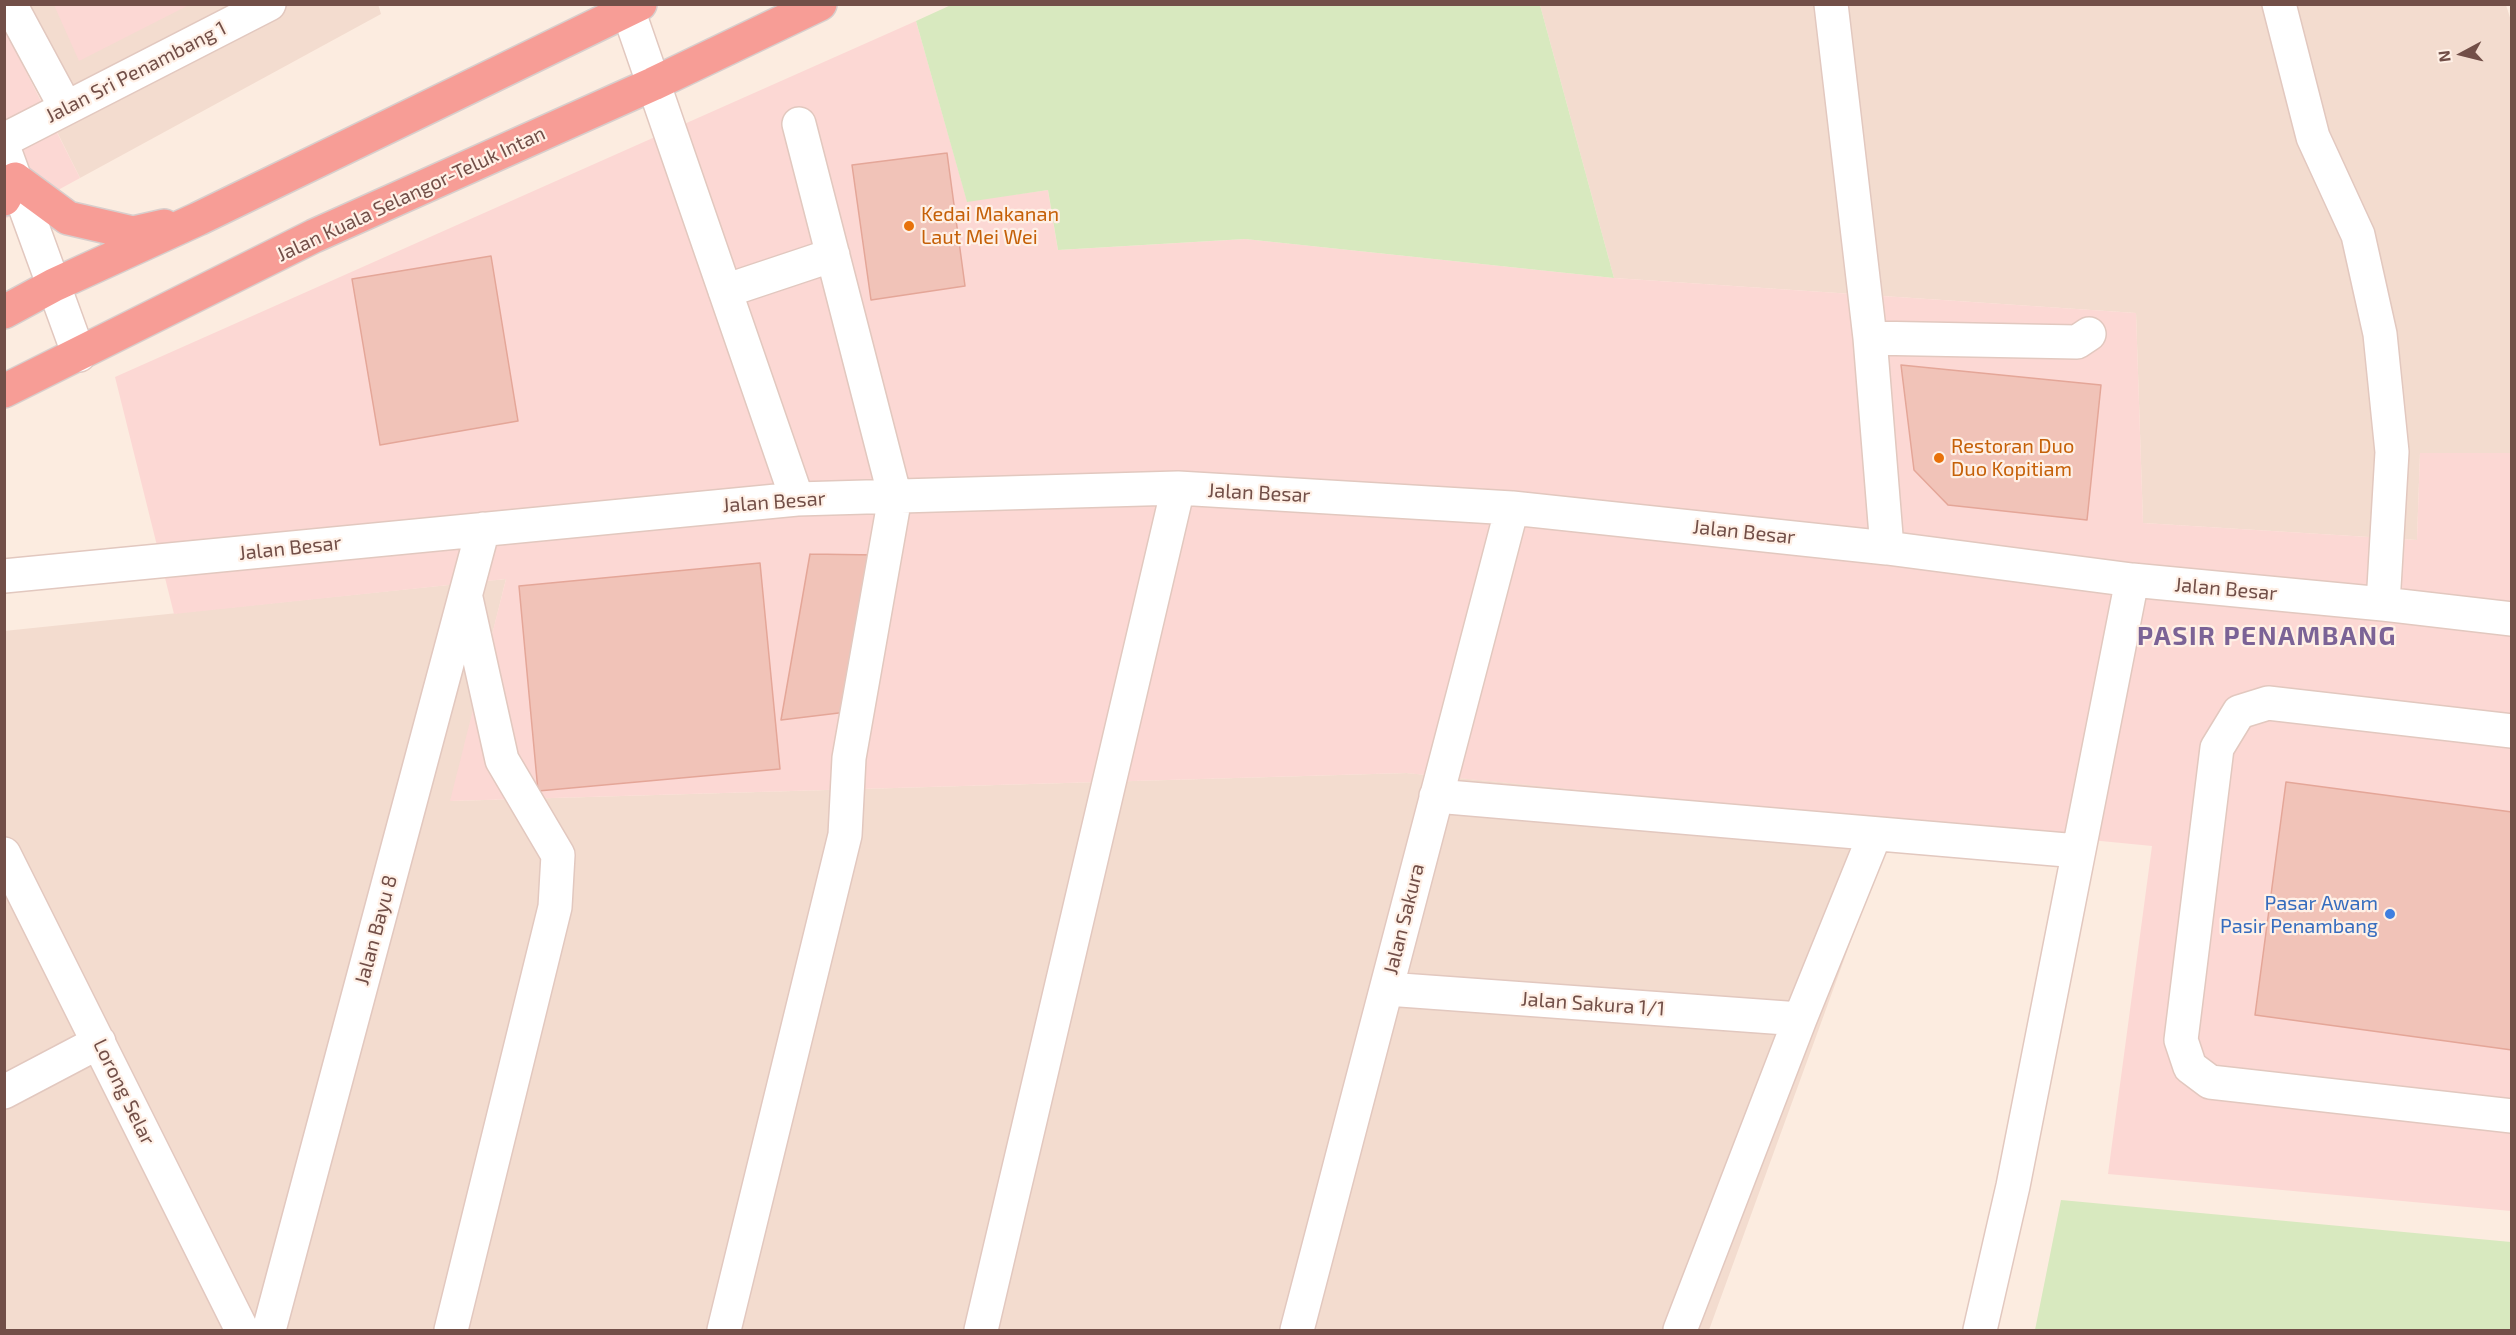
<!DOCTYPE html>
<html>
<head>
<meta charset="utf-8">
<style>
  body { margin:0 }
  #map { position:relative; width:2516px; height:1335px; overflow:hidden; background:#fcece0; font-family:"Exo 2",sans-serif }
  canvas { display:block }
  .frame { position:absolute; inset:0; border:6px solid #724f48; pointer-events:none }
  .north { position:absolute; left:2432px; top:24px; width:60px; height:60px; -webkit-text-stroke:4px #fff0e6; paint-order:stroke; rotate:263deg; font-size:16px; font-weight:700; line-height:24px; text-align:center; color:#724f48 }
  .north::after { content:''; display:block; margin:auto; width:21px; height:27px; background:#724f48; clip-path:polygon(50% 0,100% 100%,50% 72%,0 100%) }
</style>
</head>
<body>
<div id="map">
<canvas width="2516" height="1335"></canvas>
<div class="frame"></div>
<div class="north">N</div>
</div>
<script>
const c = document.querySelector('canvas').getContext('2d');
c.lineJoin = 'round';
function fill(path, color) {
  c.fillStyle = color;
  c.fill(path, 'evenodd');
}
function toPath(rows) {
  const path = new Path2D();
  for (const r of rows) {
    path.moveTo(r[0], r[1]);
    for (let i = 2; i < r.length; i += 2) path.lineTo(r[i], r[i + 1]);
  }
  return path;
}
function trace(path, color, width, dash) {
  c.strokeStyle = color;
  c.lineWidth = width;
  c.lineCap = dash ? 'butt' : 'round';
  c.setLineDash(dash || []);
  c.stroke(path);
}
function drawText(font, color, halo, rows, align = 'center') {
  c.font = font + ' "Exo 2",sans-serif';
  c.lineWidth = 4.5;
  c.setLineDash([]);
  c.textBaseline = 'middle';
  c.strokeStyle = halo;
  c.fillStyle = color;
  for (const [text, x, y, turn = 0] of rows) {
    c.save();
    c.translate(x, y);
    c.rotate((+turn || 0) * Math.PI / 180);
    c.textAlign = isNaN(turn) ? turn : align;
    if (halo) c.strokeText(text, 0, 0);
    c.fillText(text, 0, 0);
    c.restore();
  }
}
const residential = toPath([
  [5,4,378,4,381,14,80,178,5,28],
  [1540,5,2506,5,2512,24,2511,453,2420,453,2417,540,2143,523,2136,313,1614,278],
  [506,579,451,801,1407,773,1895,820,1709,1330,5,1330,4,631]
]);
const commercial = toPath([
  [54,5,189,5,79,61],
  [916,21,967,201,1048,190,1058,250,1245,239,1614,278,2136,313,2143,523,2417,540,2420,453,2511,453,2511,1211,2108,1174,2152,846,1406,773,450,801,506,579,174,614,115,377],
  [4,28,80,178,5,219,4,219]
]);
const green = toPath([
  [951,5,1540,5,1614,278,1245,239,1058,250,1048,190,967,202,916,21],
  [2061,1200,2511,1242,2511,1330,2035,1330]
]);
const building = toPath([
  [947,153,965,286,871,300,852,165,947,153],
  [491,256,518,421,380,445,352,279,491,256],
  [1901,365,2101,385,2087,520,1948,505,1914,470,1901,365],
  [810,554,876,555,847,712,781,720,810,554],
  [760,563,780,769,538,791,519,586,760,563],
  [2286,782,2512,812,2512,1050,2255,1015,2286,782]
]);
const minor = toPath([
  [10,4,66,108],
  [626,4,797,499],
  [1831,4,1870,338,1887,548],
  [2279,4,2313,137,2358,235,2380,334,2392,452,2383,604],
  [4,140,269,4],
  [4,149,79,355],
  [725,291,833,255],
  [1870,338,2077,342,2089,334],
  [4,576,797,499,1178,488,1512,508,1887,548,2132,580,2383,604,2512,619],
  [2512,731,2268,703,2239,712,2217,748,2181,1040,2190,1067,2210,1082,2512,1116],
  [1436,796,2078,851],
  [4,854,242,1330],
  [1387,989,1800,1019],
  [4,1092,99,1042],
  [269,1330,483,529],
  [451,1330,555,907,558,855,502,760,466,598],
  [724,1330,845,835,849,758,895,497,799,124],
  [981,1330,1178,488],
  [1297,1330,1512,508],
  [1680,1330,1800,1019,1875,834],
  [1980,1330,2013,1186,2132,580]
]);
const highway = toPath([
  [4,199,15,179,68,218,133,233,164,226],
  [4,312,54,285,198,219,640,4],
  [4,391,314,236,653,84,820,4]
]);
const markers = [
  [909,226,6,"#e8710a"],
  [1939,458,6,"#e8710a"],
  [2390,914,6,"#3f7fe0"]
];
const streetNames = [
  ["Jalan Sri Penambang 1",136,72,-27],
  ["Jalan Kuala Selangor-Teluk Intan",411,194,-25],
  ["Jalan Besar",1259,493,3],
  ["Jalan Besar",774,502,-4],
  ["Jalan Besar",1744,532,6],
  ["Jalan Besar",290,548,-6],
  ["Jalan Besar",2226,589,5],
  ["Jalan Sakura",1404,919,-76],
  ["Jalan Bayu 8",376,930,-75],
  ["Jalan Sakura 1/1",1593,1004,4],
  ["Lorong Selar",124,1092,64]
];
const foodNames = [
  ["Kedai Makanan",921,214],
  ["Laut Mei Wei",921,237],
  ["Restoran Duo",1951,446],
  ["Duo Kopitiam",1951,469]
];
const shopNames = [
  ["Pasar Awam",2378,903],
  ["Pasir Penambang",2378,926]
];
const districtNames = [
  ["PASIR PENAMBANG",2267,636]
];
fill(residential, '#f3dccf');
fill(commercial, '#fcd8d4');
fill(green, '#d8e9bf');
fill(building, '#f1c3b8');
trace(building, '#e4a698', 1.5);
trace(minor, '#e2c8bf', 36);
trace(highway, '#d8cecc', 36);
trace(minor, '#fff', 33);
trace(highway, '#f79d96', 33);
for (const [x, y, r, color] of markers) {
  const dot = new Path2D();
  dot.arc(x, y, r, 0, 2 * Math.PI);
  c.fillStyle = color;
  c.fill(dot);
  trace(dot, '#fff0e6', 2);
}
drawText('20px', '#724f48', '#fff0e6', streetNames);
drawText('20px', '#c56008', '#fff0e6', foodNames, 'left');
drawText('20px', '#366cbe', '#fff0e6', shopNames, 'right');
c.letterSpacing = '1.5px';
drawText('bold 26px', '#7b6396', '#fff0e6', districtNames);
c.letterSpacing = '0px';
</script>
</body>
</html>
